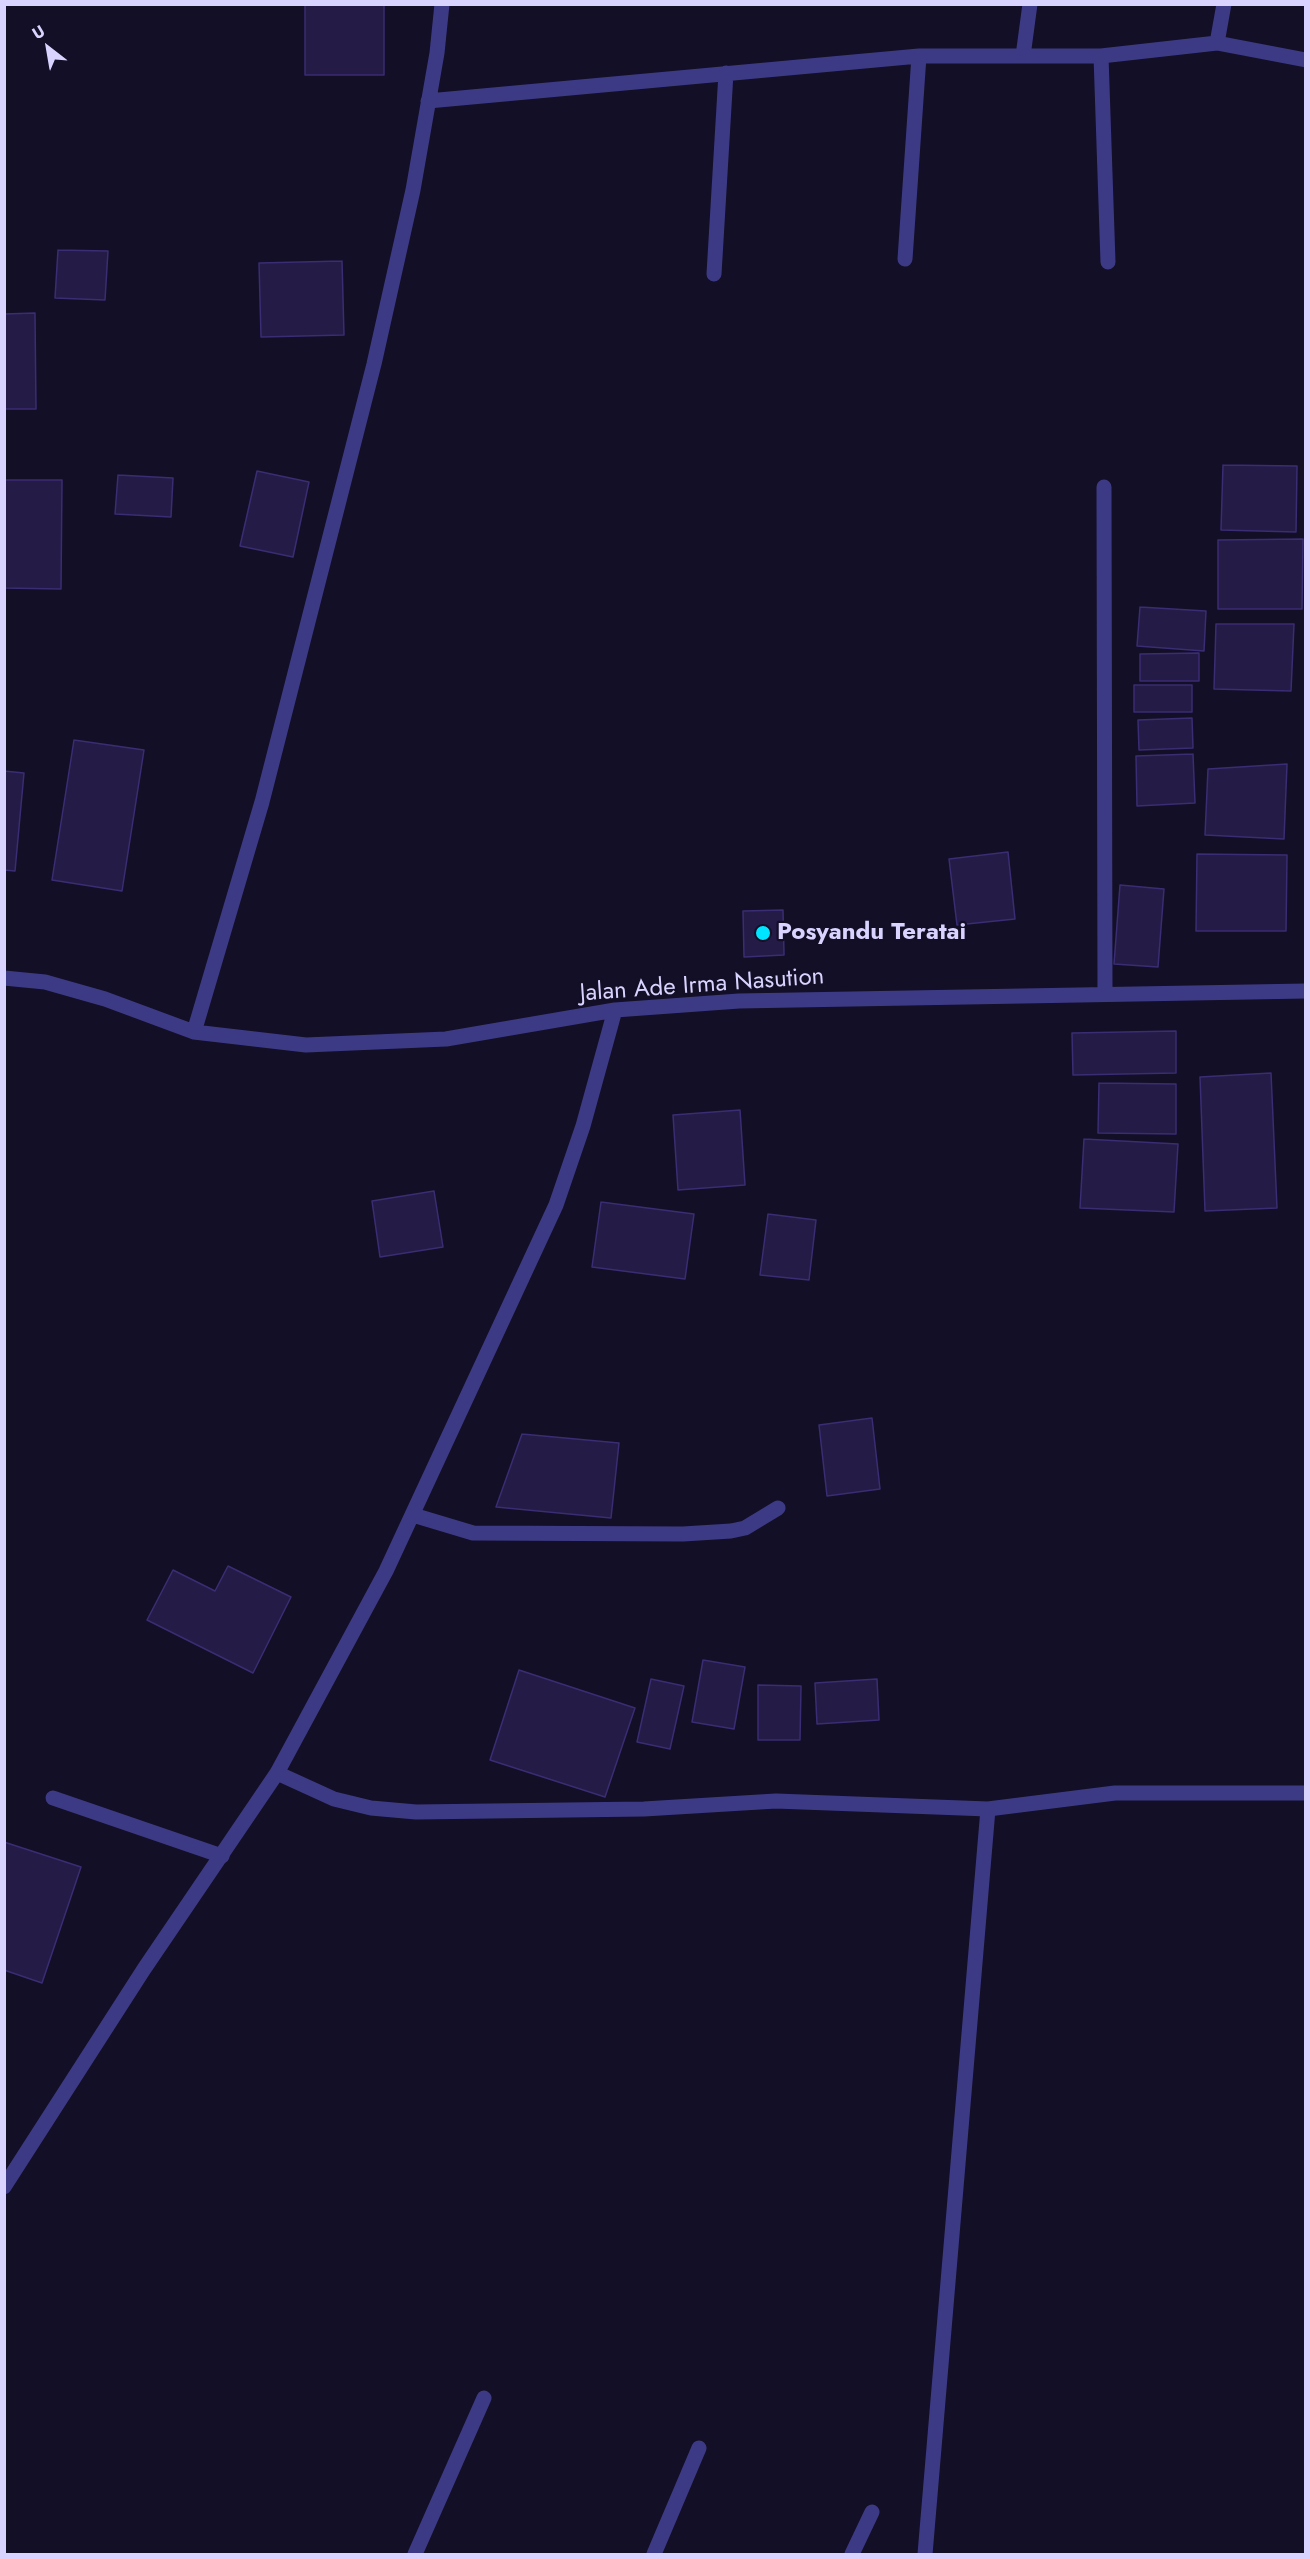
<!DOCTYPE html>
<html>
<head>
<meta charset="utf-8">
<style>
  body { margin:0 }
  #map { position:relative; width:1310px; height:2559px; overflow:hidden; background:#130f26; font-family:Jost,sans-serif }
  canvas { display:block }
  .frame { position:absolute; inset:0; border:6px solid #d9d4ff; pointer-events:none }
  .north { position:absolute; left:18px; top:18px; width:60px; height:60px; -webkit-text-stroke:4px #130f26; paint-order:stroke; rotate:329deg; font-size:16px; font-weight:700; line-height:24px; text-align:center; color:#d9d4ff }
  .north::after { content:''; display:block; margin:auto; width:21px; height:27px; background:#d9d4ff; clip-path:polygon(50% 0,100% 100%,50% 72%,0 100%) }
</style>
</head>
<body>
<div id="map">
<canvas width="1310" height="2559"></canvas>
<div class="frame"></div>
<div class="north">U</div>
</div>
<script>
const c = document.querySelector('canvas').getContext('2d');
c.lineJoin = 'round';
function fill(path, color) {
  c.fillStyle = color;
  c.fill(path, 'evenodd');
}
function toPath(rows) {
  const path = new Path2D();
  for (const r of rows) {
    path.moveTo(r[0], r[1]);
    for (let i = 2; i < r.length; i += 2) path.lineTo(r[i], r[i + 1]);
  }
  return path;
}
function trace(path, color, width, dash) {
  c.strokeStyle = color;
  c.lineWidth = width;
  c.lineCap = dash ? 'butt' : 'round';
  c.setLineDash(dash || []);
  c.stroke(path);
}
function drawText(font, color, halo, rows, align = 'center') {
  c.font = font + ' Jost,sans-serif';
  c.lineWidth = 4.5;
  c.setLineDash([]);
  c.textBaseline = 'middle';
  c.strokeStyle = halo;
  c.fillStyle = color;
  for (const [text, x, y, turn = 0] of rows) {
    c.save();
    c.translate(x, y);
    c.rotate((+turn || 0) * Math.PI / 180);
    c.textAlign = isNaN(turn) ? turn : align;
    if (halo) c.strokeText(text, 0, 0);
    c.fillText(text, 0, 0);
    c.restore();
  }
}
const building = toPath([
  [305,4,384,4,384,75,305,75,305,4],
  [58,250,108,251,105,300,55,298,58,250],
  [342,261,344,335,261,337,259,263,342,261],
  [35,313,36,409,4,409,4,314,35,313],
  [1223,465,1297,466,1296,532,1221,530,1223,465],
  [257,471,309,482,293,557,240,546,257,471],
  [118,475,173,478,171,517,115,514,118,475],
  [4,480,62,480,61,589,4,588,4,480],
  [1303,539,1302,609,1218,609,1218,540,1303,539],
  [1140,607,1206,611,1204,651,1137,646,1140,607],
  [1216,624,1294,624,1291,691,1214,689,1216,624],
  [1199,653,1199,681,1140,681,1140,654,1199,653],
  [1134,685,1192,685,1192,712,1134,712,1134,685],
  [1192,718,1193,748,1139,750,1138,720,1192,718],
  [74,740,144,750,122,891,52,880,74,740],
  [1193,754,1195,803,1137,806,1136,756,1193,754],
  [1287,764,1284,839,1205,835,1208,769,1287,764],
  [4,771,24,773,15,871,4,870,4,771],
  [1008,852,1015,919,957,925,949,859,1008,852],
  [1197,854,1287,855,1286,931,1196,931,1197,854],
  [1120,885,1164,889,1158,967,1114,964,1120,885],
  [783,910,784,955,744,957,743,911,783,910],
  [1176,1031,1176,1073,1073,1075,1072,1033,1176,1031],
  [1271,1073,1277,1208,1205,1211,1200,1077,1271,1073],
  [1099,1083,1176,1084,1176,1134,1098,1133,1099,1083],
  [740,1110,745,1185,678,1190,673,1115,740,1110],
  [1084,1139,1178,1144,1174,1212,1080,1208,1084,1139],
  [434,1191,443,1247,380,1257,372,1201,434,1191],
  [601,1202,694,1214,685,1279,592,1267,601,1202],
  [768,1214,816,1220,809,1280,760,1275,768,1214],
  [872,1418,880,1489,827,1496,819,1425,872,1418],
  [522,1434,619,1443,611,1518,496,1507,522,1434],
  [228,1566,291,1597,253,1673,147,1620,173,1570,215,1591,228,1566],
  [703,1660,745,1667,734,1729,692,1722,703,1660],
  [519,1670,635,1708,605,1797,490,1760,519,1670],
  [651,1679,684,1686,670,1749,637,1742,651,1679],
  [877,1679,879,1720,817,1724,815,1683,877,1679],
  [758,1685,801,1686,800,1740,758,1740,758,1685],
  [4,1842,81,1867,42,1983,4,1970,4,1842]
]);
const lane = toPath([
  [53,1798,222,1856]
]);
const street = toPath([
  [1217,43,1306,60],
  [1023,56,1030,4],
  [1101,56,1217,43,1224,4],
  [428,101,919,56,1101,56,1108,262],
  [905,259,919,56],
  [714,274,726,73],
  [1104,487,1105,993],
  [4,978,45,982,105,999,194,1032,306,1045,446,1039,615,1010,739,1001,1306,991],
  [194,1032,262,802,374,364,413,190,437,53,442,4],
  [413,1515,473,1533,683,1534,731,1531,745,1528,778,1508],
  [277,1773,334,1799,371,1808,416,1812,644,1809,776,1801,988,1809,1115,1793,1306,1793],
  [4,2187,144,1969,277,1773,386,1571,556,1205,583,1126,615,1010],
  [415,2554,484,2398],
  [654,2554,699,2448],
  [852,2554,872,2512],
  [925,2554,988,1809]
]);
const markers = [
  [763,933,8,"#00e5ff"]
];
const poiNames = [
  ["Posyandu Teratai",777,933]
];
const streetNames = [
  ["Jalan Ade Irma Nasution",702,986,-4]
];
fill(building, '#241b47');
trace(building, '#3b2d73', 1.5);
trace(lane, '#3d3a85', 15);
trace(street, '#3d3a85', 15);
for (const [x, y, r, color] of markers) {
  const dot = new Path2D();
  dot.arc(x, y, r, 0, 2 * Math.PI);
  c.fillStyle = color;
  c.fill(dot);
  trace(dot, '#130f26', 2);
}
drawText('bold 24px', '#d9d4ff', '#130f26', poiNames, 'left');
drawText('24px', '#d9d4ff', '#130f26', streetNames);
</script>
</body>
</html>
